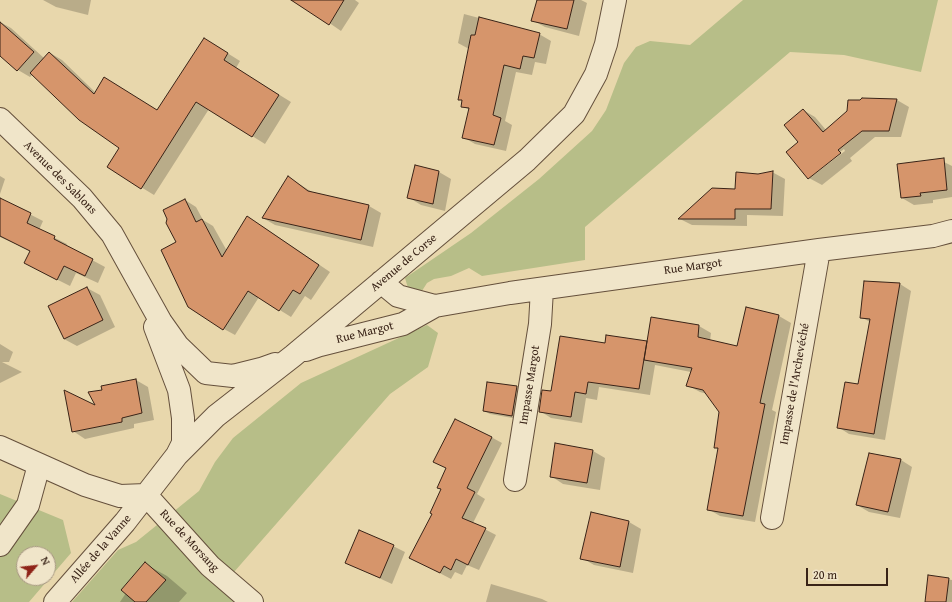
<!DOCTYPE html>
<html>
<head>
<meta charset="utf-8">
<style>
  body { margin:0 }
  #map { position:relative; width:952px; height:602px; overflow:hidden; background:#e8d7ac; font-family:"Gentium Book Plus",serif }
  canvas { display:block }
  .north { position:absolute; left:16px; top:546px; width:40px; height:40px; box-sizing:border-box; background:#f0e5c9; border:1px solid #a79782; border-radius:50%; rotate:62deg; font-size:11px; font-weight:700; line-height:16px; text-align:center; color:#392317 }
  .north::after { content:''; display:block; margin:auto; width:14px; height:18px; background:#8f2418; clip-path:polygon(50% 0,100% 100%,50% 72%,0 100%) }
  .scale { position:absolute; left:806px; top:568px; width:82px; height:18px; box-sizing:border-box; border:2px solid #392317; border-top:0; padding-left:5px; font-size:12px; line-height:14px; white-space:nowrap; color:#392317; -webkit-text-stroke:3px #f0e5c9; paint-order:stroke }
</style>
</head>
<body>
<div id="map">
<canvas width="952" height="602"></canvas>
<div class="north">N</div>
<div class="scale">20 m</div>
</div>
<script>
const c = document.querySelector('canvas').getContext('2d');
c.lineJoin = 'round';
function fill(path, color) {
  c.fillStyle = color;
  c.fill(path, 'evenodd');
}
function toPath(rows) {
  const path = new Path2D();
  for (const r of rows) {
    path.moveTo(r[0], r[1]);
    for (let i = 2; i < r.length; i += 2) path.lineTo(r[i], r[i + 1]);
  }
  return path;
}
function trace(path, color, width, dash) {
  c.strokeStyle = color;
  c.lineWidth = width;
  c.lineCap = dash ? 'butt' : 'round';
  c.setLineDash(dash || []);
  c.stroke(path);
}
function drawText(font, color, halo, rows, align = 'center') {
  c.font = font + ' "Gentium Book Plus",serif';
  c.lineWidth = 3;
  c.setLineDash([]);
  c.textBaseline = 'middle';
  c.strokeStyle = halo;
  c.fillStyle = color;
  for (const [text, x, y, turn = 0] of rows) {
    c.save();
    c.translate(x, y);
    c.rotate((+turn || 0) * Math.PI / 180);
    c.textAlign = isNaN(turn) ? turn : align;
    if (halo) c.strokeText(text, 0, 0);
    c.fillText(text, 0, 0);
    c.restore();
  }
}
const green = toPath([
  [743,0,938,0,921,72,844,55,790,52,585,227,585,260,482,276,469,268,451,276,434,279,427,283,420,294,408,288,405,278,471,233,539,179,592,131,606,110,624,63,636,47,650,41,690,45],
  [427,325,438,333,428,367,390,394,227,580,252,602,72,602,118,550,136,542,199,491,215,462,233,438,301,383],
  [0,494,63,520,71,553,29,602,0,602],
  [24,554,48,554,48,578,24,578]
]);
const shadow = toPath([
  [43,0,91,0,88,15,56,7],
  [296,0,355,0,359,3,341,31],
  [538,0,581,0,587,3,579,36,545,27,532,20],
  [464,14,539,34,551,41,546,64,535,62,532,75,516,72,505,121,512,125,506,151,475,144,463,137,470,110,462,106,463,101,459,99,469,49,458,43],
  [0,22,11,28,45,59,50,53,62,60,96,93,158,111,216,46,240,61,236,68,291,102,265,144,209,109,154,195,108,167,121,147,33,74,30,77,18,70,0,54],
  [897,100,909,107,901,137,875,137,850,158,852,161,822,185,809,178,800,142,803,110,815,117,826,130],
  [844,149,845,151,811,177,811,175],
  [944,162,952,166,952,197,933,200,933,203,914,205,902,198],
  [439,172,451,179,445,211,421,205,408,197],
  [772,172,785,179,783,216,747,215,747,226,692,225,680,219,736,190,758,175],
  [0,176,5,179,0,194],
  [288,177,312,192,369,206,381,213,373,247,275,225,263,218],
  [0,199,43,221,39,230,67,244,66,246,105,267,98,283,76,273,70,286,38,270,31,251,0,237],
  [185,200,196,207,203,220,213,226,227,251,259,224,330,272,311,300,305,296,291,317,259,297,235,335,224,329,177,243],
  [900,284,911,291,885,440,849,434,838,427,859,385,870,322,861,317],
  [87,288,100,295,115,327,77,346,64,339],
  [746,308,779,316,791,323,772,410,776,412,755,522,720,516,708,509,719,450,715,447,720,412,707,394,700,392,687,385,691,372,655,365,650,395,599,387,597,400,586,398,582,423,551,418,540,411,552,392,605,344,648,343,699,326,711,333,710,341,737,347],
  [0,344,13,352,9,362,2,362,22,372,0,383],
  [136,380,148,387,154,420,134,424,134,428,85,439,73,431,97,407,103,390],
  [488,383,517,387,523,391,518,419,490,414,484,411],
  [491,437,502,443,477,494,485,499,473,523,496,535,479,570,467,565,462,575,455,572,451,579,411,558],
  [593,451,605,458,600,490,563,484,551,476],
  [901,460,912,467,900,518,869,512,857,505],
  [591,514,629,522,641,529,633,573,594,565,582,558],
  [393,546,405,552,392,584,346,563],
  [145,564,167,576,187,593,179,602,120,602],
  [929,576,952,580,952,602,926,602],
  [491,584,542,599,548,602,486,602]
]);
const building = toPath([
  [291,0,344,0,329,25,291,0],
  [537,0,574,0,567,29,531,21,537,0],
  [479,17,540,33,534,58,523,56,520,69,504,65,493,115,501,118,494,145,462,138,469,108,461,107,462,100,458,100,471,35,475,35,479,17],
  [0,22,34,52,17,71,0,56,0,22],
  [204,38,228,53,224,60,279,95,252,137,196,102,141,189,107,167,119,148,79,120,30,73,49,52,94,94,104,77,157,110,204,38],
  [862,98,897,99,889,131,862,131,838,150,841,153,808,179,786,152,798,142,784,125,803,109,823,132,847,111,848,100,860,100,862,98],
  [944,158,947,190,920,193,921,196,901,198,897,164,944,158],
  [415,165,439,171,433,204,407,198,415,165],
  [773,171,771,209,735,209,735,219,678,219,712,188,735,189,736,172,758,174,773,171],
  [288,176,308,191,369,205,361,240,262,218,288,176],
  [0,198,31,213,27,223,55,236,54,239,93,259,85,276,64,266,57,280,24,263,30,251,0,236,0,198],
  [185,199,196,222,202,219,222,257,247,216,319,265,300,294,293,290,279,311,248,291,223,330,188,307,161,250,176,242,166,223,167,219,163,210,185,199],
  [864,281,900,283,874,434,837,428,845,382,858,384,870,319,860,318,864,281],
  [87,287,103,320,64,339,48,306,87,287],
  [746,307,779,315,760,403,765,404,743,516,707,510,718,448,714,448,719,412,703,390,686,386,692,368,644,360,651,317,699,325,698,337,737,346,746,307],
  [606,335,647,341,639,389,588,382,586,394,575,392,571,417,539,412,542,390,551,391,560,336,605,343,606,335],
  [136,379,142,413,122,418,122,422,72,432,64,390,95,405,88,392,102,390,101,386,136,379],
  [487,382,517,386,512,416,483,411,487,382],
  [455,419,492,437,467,488,475,492,462,518,486,528,468,565,456,559,451,570,444,566,440,573,409,558,432,514,430,513,441,489,437,488,446,468,433,462,455,419],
  [555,443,593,450,587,483,550,477,555,443],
  [869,453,901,459,888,512,856,505,869,453],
  [591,512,629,521,620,567,580,559,591,512],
  [359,530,394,545,380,578,345,563,359,530],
  [145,562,166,580,146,602,135,602,121,590,145,562],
  [928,575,949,578,946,602,925,602,928,575]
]);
const minor = toPath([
  [0,119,82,198,112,234,161,322,178,346,206,373,233,376,261,369,275,364],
  [435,306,510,293,819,250,933,236,952,231],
  [155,327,179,390,183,418,183,443,177,455],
  [306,350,320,345,403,324,435,306,398,296,381,282],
  [0,447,85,485,120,496,146,495],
  [515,480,540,324,542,289],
  [146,495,210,566,252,602],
  [772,518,819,250],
  [0,545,28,505,39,465],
  [55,602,125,522,177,455,216,416,293,356,527,160,574,114,596,74,606,44,615,0]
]);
const streetNames = [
  ["Avenue des Sablons",60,178,45],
  ["Avenue de Corse",404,263,-40],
  ["Rue Margot",693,267,-8],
  ["Rue Margot",365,333,-14],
  ["Impasse de l'Archevéché",795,384,-80],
  ["Impasse Margot",530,385,-81],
  ["Rue de Morsang",189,541,47],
  ["Allée de la Vanne",101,549,-49]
];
fill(green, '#b7be88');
fill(shadow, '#0003');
fill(building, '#d6956b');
trace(building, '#392317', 1);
trace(minor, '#65503c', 24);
trace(minor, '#f0e5c9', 22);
drawText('12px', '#392317', '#f0e5c9', streetNames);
</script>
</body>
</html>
